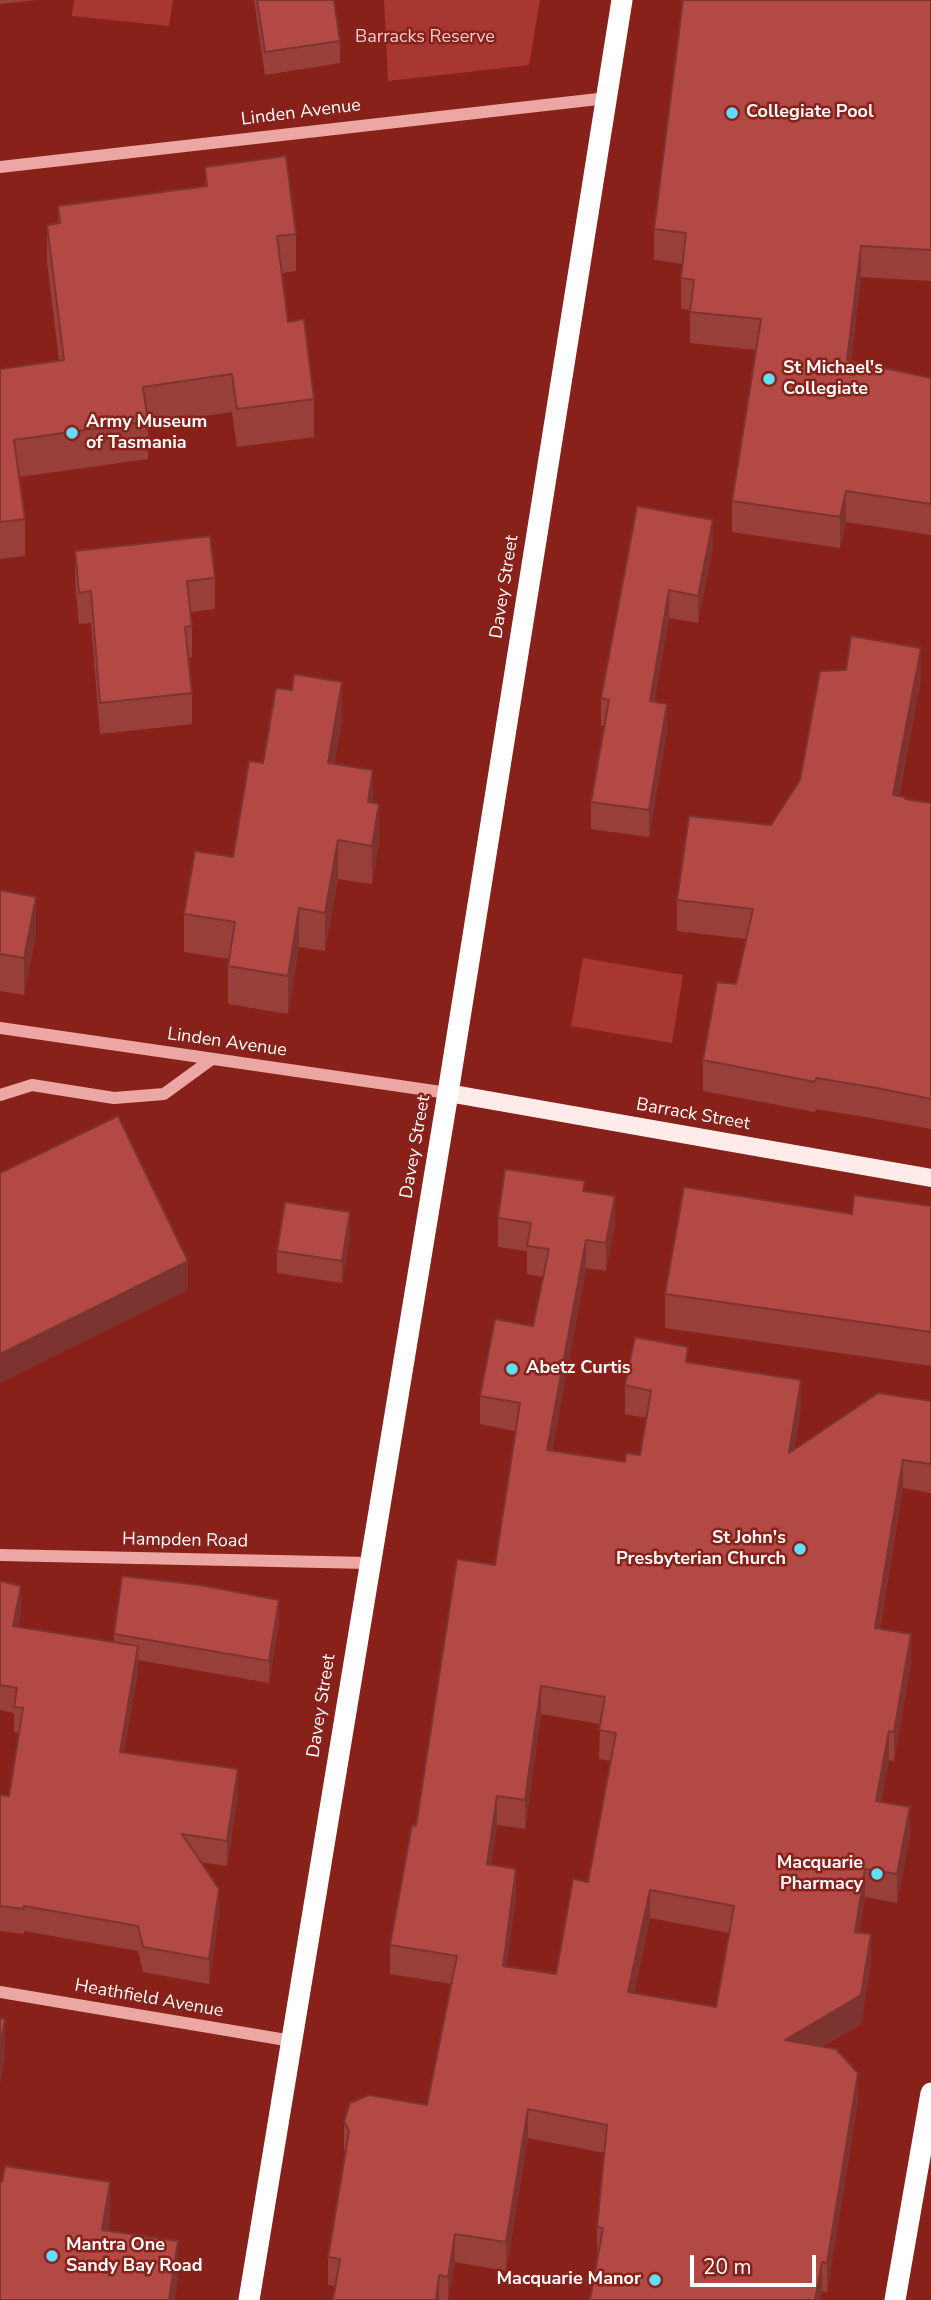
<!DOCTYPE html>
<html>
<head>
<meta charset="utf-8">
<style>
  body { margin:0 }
  #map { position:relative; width:931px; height:2300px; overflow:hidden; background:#89211b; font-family:"Nunito Sans",sans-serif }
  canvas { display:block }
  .scale { position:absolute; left:690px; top:2255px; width:126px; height:32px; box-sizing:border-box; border:4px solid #fff; border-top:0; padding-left:9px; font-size:21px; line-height:24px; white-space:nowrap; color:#fff; -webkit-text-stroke:5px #89211b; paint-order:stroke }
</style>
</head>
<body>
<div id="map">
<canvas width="931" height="2300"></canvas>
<div class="scale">20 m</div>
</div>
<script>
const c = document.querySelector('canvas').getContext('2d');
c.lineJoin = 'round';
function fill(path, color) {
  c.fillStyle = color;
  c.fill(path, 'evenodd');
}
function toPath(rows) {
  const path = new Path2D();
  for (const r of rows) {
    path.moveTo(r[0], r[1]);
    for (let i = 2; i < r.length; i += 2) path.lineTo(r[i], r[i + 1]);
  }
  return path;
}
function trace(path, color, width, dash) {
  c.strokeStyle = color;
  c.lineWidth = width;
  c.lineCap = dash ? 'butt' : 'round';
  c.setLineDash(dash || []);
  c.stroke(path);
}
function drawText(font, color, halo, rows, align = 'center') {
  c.font = font + ' "Nunito Sans",sans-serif';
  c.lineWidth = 5;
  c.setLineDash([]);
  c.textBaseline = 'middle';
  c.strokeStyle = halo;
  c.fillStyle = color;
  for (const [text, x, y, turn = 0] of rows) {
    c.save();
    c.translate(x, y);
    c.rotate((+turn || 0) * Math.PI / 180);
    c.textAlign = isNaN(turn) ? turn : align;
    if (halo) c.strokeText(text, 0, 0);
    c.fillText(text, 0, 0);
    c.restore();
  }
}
const green = toPath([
  [74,0,173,0,169,26,72,16],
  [384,0,540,0,529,65,388,81],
  [583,958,683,975,672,1043,571,1026]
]);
const minor = toPath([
  [0,167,607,98],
  [0,1028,448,1093],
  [0,1095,32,1085,114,1098,164,1094,212,1059],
  [0,1555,368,1563],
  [0,1992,292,2041]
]);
const major = toPath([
  [448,1093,931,1178]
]);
const highway = toPath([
  [249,2300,448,1093,622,0],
  [895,2300,931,2093]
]);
const wall = toPath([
  [0,0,38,0,0,4],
  [254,0,334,0,340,41,340,63,265,75],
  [931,0,931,281,861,277,851,360,931,378,931,535,846,522,840,548,732,532,732,501,756,350,690,343,690,310,681,309,681,278,683,264,654,260,654,229],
  [205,167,296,234,296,271,282,273,288,322,314,399,314,437,237,447,232,412,148,424,148,459,19,477,25,519,25,556,0,559,0,369,59,360,47,262,47,225,58,223,58,206,205,187],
  [637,506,713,547,698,623,669,618,654,702,667,731,649,837,591,829,591,802,604,726,601,726,601,698],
  [75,551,215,578,215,609,191,612,192,626,192,657,189,658,192,693,192,724,100,734,91,623,79,624,75,582],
  [921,679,899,796,905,800,931,803,931,1129,877,1119,816,1109,815,1112,703,1091,703,1060,736,984,746,939,677,931,677,900,771,825],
  [292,690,342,720,334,764,373,803,379,842,372,884,338,879,325,951,299,947,288,1014,228,1004,228,966,229,959,184,952,184,914,233,857,263,763],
  [0,890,36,934,24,995,0,991],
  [585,1191,615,1224,606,1271,586,1268,552,1451,625,1462,640,1455,646,1418,625,1414,625,1385,688,1362,801,1409,794,1449,931,1401,931,1493,903,1488,880,1629,911,1663,894,1761,889,1760,881,1802,910,1836,897,1903,865,1897,859,1932,871,1963,861,2024,822,2047,858,2101,827,2292,597,2255,597,2227,605,2153,528,2138,506,2271,455,2262,448,2300,333,2300,335,2286,328,2285,328,2257,346,2153,344,2149,344,2121,427,2105,452,1984,390,1974,390,1945,416,1826,495,1565,515,1431,480,1424,480,1396,533,1326,543,1277,527,1274,527,1251,498,1247,498,1218],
  [541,1714,600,1724,599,1759,611,1761,588,1882,556,1974,506,1966,516,1897,491,1864,497,1825,525,1829],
  [650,1918,729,1933,716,2007,634,1993],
  [931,1206,931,1366,665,1328,665,1294,852,1214],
  [350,1235,342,1283,277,1273,277,1251],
  [0,1581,21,1611,18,1627,114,1642,114,1634,279,1623,269,1683,138,1660,138,1671,124,1752,238,1795,227,1866,200,1862,219,1914,209,1984,143,1972,138,1951,24,1931,24,1934,0,1931,0,1795,9,1796,19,1733,14,1732,14,1713,0,1710]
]);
const shadedWall = toPath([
  [861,246,861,277,847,391,847,360],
  [846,491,846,522,840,548,840,517],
  [713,520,713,547,698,623,698,596],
  [669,590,669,618,650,729,650,701],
  [921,648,921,679,893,825,893,795],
  [342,682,342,720,328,801,328,763],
  [667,704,667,731,649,837,649,810],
  [373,770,373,808,368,802],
  [379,804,379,842,372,884,372,846],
  [338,840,338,879,325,951,325,913],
  [36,897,36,934,24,995,24,958],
  [299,908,299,947,288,1014,288,976],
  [615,1196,615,1224,606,1271,606,1243],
  [350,1212,350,1235,342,1283,342,1261],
  [586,1240,586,1268,547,1479,547,1450],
  [188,1261,188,1290,0,1383,0,1354],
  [801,1380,801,1409,789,1481,789,1453],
  [903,1460,903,1488,875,1657,875,1628],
  [21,1586,21,1611,13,1651,13,1626],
  [279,1600,279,1623,269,1683,269,1661],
  [911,1634,911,1663,894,1761,894,1732],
  [138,1646,138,1671,120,1777,120,1752],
  [541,1686,541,1714,525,1829,525,1800],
  [889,1731,889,1760,876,1830,876,1801],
  [238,1769,238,1795,227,1866,227,1841],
  [497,1796,497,1825,487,1892,487,1864],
  [910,1807,910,1836,897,1903,897,1874],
  [516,1869,516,1897,503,1994,503,1966],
  [865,1869,865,1897,855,1960,855,1932],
  [219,1889,219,1914,209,1984,209,1959],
  [650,1890,650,1918,628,2020,628,1992],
  [871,1934,871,1963,861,2024,785,2068,785,2040],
  [5,2019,5,2057,0,2086,0,2048],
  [858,2073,858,2101,827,2292,827,2263],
  [528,2109,528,2138,506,2271,506,2242],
  [110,2182,110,2220,102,2269,102,2230],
  [455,2234,455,2262,448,2300,448,2277],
  [178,2241,178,2280,175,2300,169,2300],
  [822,2262,822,2291,820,2300,815,2300],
  [439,2275,439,2300,436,2300]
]);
const building = toPath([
  [257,0,334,0,340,41,265,52,257,0],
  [683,0,931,0,931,250,861,246,847,360,931,378,931,504,846,491,840,517,732,501,761,319,690,312,694,280,681,278,686,233,654,229,683,0],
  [286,156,296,234,277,236,288,322,304,319,314,399,237,409,232,374,143,387,148,421,14,440,25,519,0,522,0,369,64,360,47,225,60,223,58,206,207,186,205,167,286,156],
  [637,506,713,520,698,596,669,590,650,701,667,704,649,810,591,802,609,700,601,698,637,506],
  [210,536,215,578,187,581,192,626,185,627,192,693,100,703,91,591,79,593,75,551,210,536],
  [851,636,921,648,893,795,905,797,905,799,931,803,931,1099,877,1088,816,1078,815,1082,703,1060,717,982,736,984,753,909,677,900,689,816,771,825,800,780,820,671,846,670,851,636],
  [294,674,342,682,328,763,373,770,368,802,379,804,372,846,338,840,325,913,299,908,288,976,228,966,235,922,184,914,195,851,233,857,249,761,263,763,276,688,292,690,294,674],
  [0,890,36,897,24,958,0,954,0,890],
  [118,1116,188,1261,0,1354,0,1173,118,1116],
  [505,1169,585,1181,583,1191,615,1196,606,1243,586,1240,547,1450,625,1462,626,1453,640,1455,651,1391,625,1385,635,1337,688,1347,686,1362,801,1380,789,1453,878,1393,931,1401,931,1464,903,1460,875,1628,911,1634,894,1732,889,1731,876,1801,910,1807,897,1874,865,1869,855,1932,871,1934,861,1995,785,2040,836,2049,858,2073,827,2263,822,2262,815,2300,590,2300,603,2228,597,2227,607,2125,528,2109,506,2242,455,2234,448,2277,439,2275,436,2300,333,2300,340,2259,328,2257,349,2131,344,2121,350,2103,369,2095,427,2105,457,1956,390,1945,412,1825,416,1826,457,1559,495,1565,520,1403,480,1396,495,1319,533,1326,549,1249,527,1246,531,1223,498,1218,505,1169],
  [541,1686,605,1697,599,1730,616,1733,588,1882,573,1879,556,1974,503,1966,516,1869,487,1864,497,1796,525,1800,541,1686],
  [650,1890,734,1906,716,2007,628,1992,650,1890],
  [684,1187,852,1214,854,1195,931,1206,931,1332,665,1294,684,1187],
  [285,1202,350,1212,342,1261,277,1251,285,1202],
  [122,1576,200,1585,279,1600,269,1661,114,1634,122,1576],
  [0,1581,21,1586,13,1626,138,1646,120,1752,238,1769,227,1841,182,1834,219,1889,209,1959,143,1947,138,1926,24,1906,24,1909,0,1906,0,1795,9,1796,23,1708,14,1707,17,1688,0,1685,0,1581],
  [0,2018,5,2019,0,2048,0,2018],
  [5,2166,110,2182,102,2230,178,2241,169,2300,0,2300,0,2182,2,2182,5,2166]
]);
const markers = [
  [732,113,7,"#61defd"],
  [769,379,7,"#61defd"],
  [72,433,7,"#61defd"],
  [512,1369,7,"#61defd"],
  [800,1549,7,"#61defd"],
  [877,1874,7,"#61defd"],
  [52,2256,7,"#61defd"],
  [655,2280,7,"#61defd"]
];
const parkNames = [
  ["Barracks Reserve",425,38]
];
const streetNames = [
  ["Linden Avenue",301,113,-7],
  ["Davey Street",505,587,-81],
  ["Linden Avenue",227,1043,8],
  ["Barrack Street",693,1115,10],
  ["Davey Street",416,1147,-80],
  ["Hampden Road",185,1541,1],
  ["Davey Street",322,1706,-81],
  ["Heathfield Avenue",149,1999,10]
];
const poiNames = [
  ["Collegiate Pool",746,113],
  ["St Michael's",783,369],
  ["Collegiate",783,390],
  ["Army Museum",86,423],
  ["of Tasmania",86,444],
  ["Abetz Curtis",526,1369],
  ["St John's",786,1539,"right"],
  ["Presbyterian Church",786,1560,"right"],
  ["Macquarie",863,1864,"right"],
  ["Pharmacy",863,1885,"right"],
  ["Mantra One",66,2246],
  ["Sandy Bay Road",66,2267],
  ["Macquarie Manor",641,2280,"right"]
];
fill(green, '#a93731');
trace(minor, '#eca7a5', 12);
trace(major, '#ffecea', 18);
trace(highway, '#fff', 21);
fill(wall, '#993f3a');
fill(shadedWall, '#7d3330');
fill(building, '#b24944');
trace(building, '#7d3330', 2);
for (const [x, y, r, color] of markers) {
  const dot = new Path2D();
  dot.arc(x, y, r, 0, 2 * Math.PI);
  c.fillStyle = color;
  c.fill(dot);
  trace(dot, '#89211b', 2.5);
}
drawText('18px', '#f9ccca', '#89211b', parkNames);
drawText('18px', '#fff', '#89211b', streetNames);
drawText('bold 18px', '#fff', '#89211b', poiNames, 'left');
</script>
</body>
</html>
